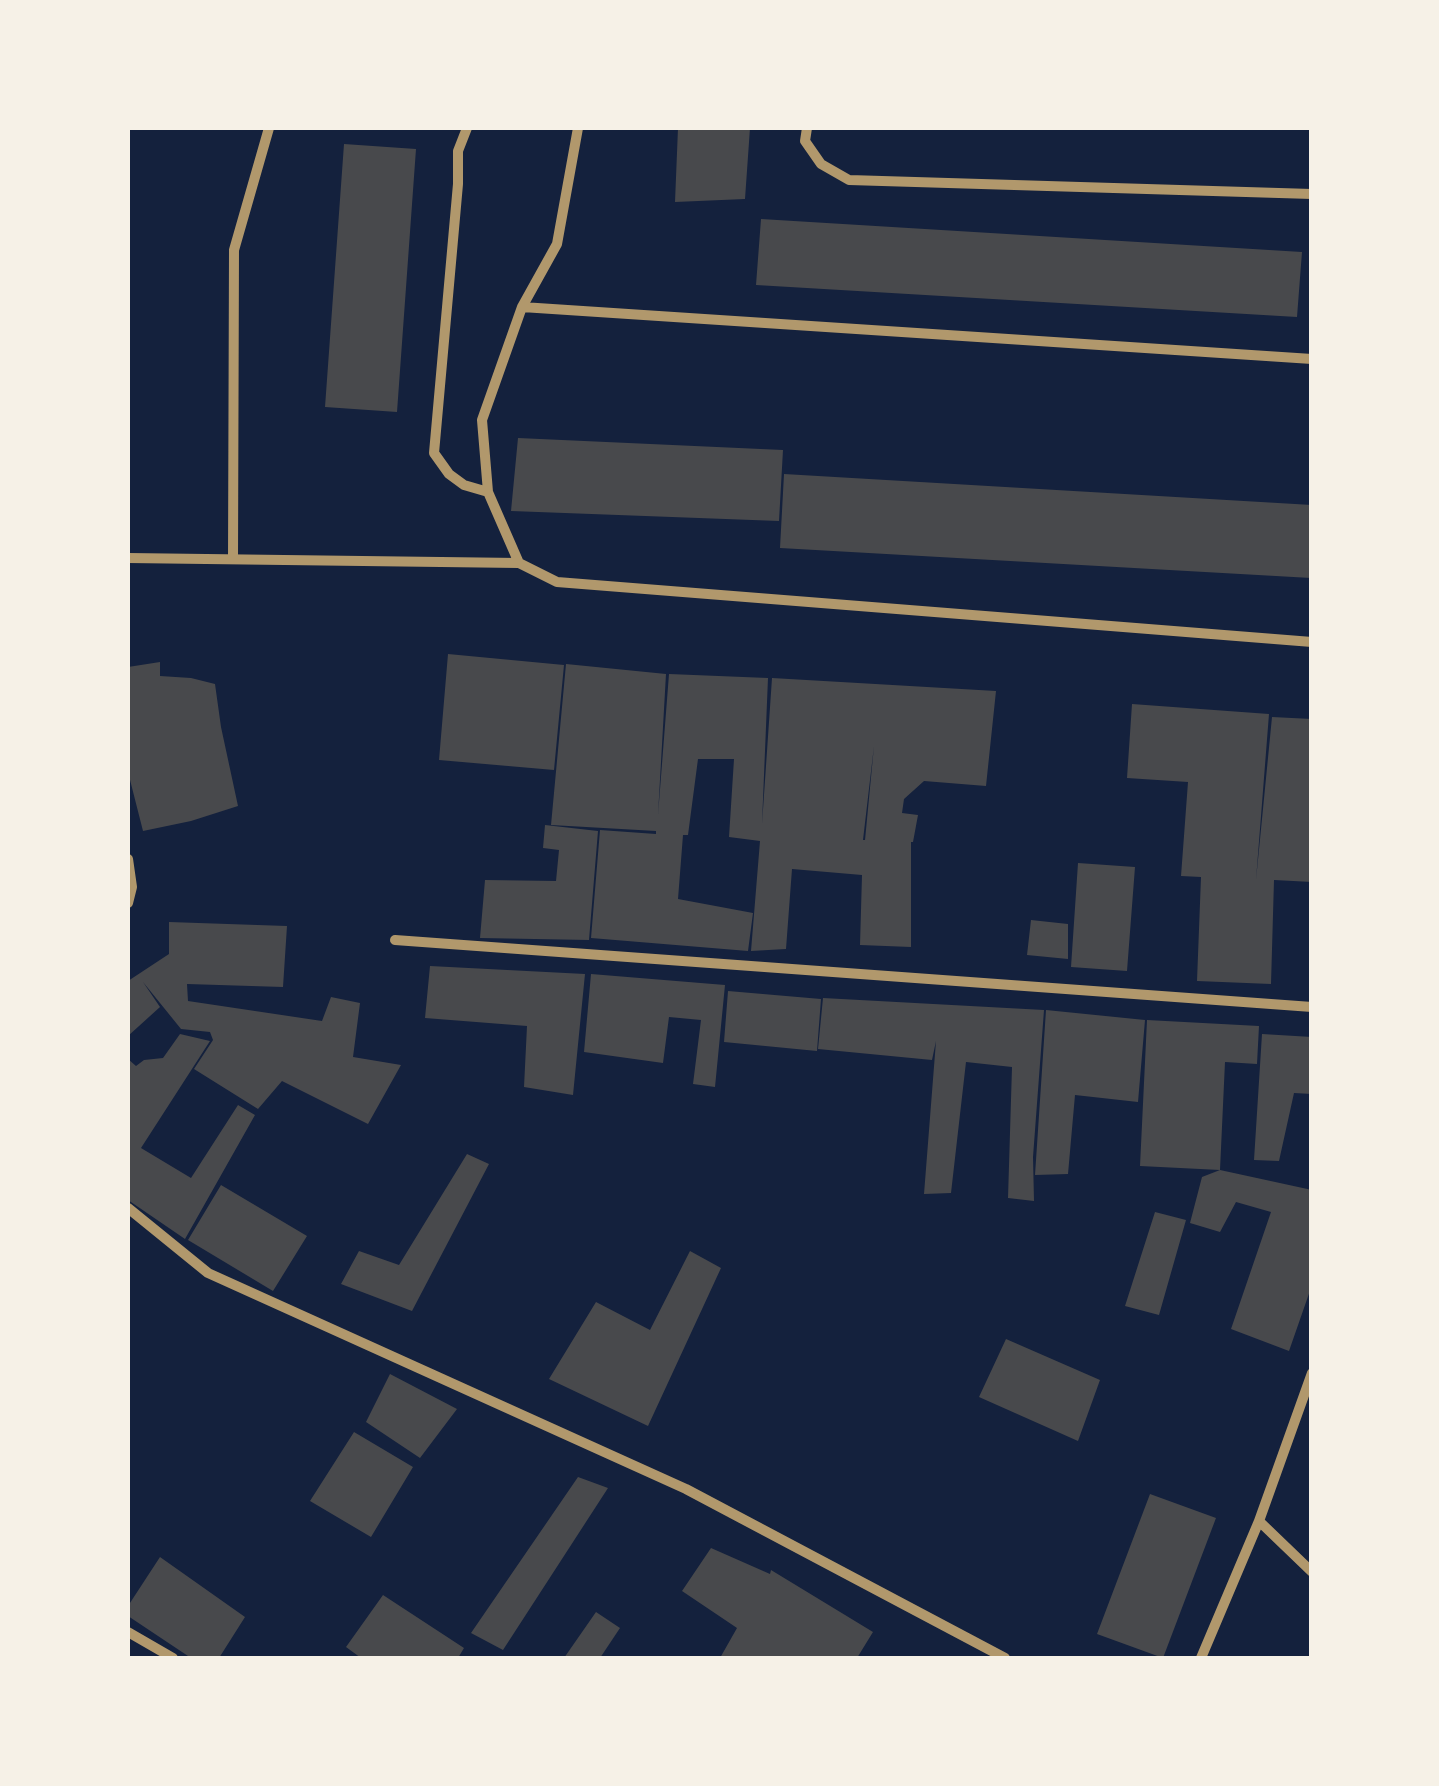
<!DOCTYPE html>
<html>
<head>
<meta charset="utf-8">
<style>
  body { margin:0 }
  #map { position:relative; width:1439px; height:1786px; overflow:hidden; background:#14213d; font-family:Overpass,sans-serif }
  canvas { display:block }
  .frame { position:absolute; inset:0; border:130px solid #f6f1e7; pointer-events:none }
</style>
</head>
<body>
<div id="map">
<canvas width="1439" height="1786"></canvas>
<div class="frame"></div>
</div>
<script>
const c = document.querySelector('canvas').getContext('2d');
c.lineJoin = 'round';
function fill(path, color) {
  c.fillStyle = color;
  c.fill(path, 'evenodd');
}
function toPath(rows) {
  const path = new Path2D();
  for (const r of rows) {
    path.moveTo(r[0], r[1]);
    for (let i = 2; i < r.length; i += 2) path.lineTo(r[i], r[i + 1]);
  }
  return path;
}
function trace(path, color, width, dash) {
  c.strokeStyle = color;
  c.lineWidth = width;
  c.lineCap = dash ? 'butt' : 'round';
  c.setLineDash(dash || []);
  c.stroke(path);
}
const building = toPath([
  [678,128,750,128,745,199,675,202],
  [344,144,416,149,397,412,325,407],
  [761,219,1302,252,1297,317,756,285],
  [518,438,783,450,779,521,511,511],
  [784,474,1312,505,1311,578,780,548],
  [448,654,564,665,554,770,439,760],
  [160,662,160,676,191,678,215,684,221,727,238,806,191,821,143,831,128,772,128,667],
  [566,664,666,674,658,815,669,674,768,678,762,824,772,678,996,691,986,786,924,781,904,799,902,813,918,815,913,842,911,842,911,947,860,945,862,875,792,869,786,949,751,951,760,841,729,837,734,759,698,759,688,835,683,835,678,899,753,913,748,951,591,938,600,830,656,834,656,831,551,825],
  [874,746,865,840,863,840],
  [1132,704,1269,714,1256,880,1272,717,1312,719,1312,882,1274,880,1271,984,1197,981,1201,877,1181,876,1188,782,1127,778],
  [545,825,598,831,589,940,480,938,485,880,556,881,559,850,543,848],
  [1078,863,1135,867,1127,971,1071,967],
  [1031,920,1068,924,1068,959,1027,955],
  [169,922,287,926,283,987,187,984,188,1001,322,1021,331,997,360,1003,353,1057,401,1065,368,1124,282,1081,258,1109,194,1069,213,1040,210,1032,181,1029,143,982,160,1007,128,1036,128,981,169,954],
  [430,966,585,974,573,1095,524,1087,527,1026,425,1018],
  [591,974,725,985,715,1087,693,1084,701,1020,669,1017,663,1063,584,1052],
  [728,991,821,999,817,1051,724,1042],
  [823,998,1044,1010,1033,1157,1034,1201,1008,1198,1012,1067,966,1062,951,1193,924,1194,936,1041,932,1060,818,1049],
  [1046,1010,1145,1020,1138,1102,1075,1095,1068,1174,1035,1175],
  [1147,1020,1259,1026,1257,1064,1225,1062,1220,1170,1140,1166],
  [180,1034,210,1041,141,1148,191,1178,238,1105,255,1115,185,1239,128,1200,128,1059,136,1066,144,1060,163,1058],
  [1262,1034,1312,1037,1312,1094,1294,1093,1279,1161,1254,1160],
  [467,1154,489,1164,412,1311,341,1284,359,1251,399,1265],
  [1220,1170,1312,1190,1312,1285,1289,1351,1231,1329,1271,1212,1236,1202,1220,1232,1190,1223,1202,1177],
  [221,1185,307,1236,273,1291,188,1240],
  [1155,1212,1186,1220,1159,1315,1125,1306],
  [690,1251,721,1268,648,1426,549,1379,596,1302,650,1330],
  [1006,1339,1100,1380,1078,1441,979,1397],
  [390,1374,457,1409,420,1458,366,1422],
  [354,1432,413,1467,371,1537,310,1501],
  [578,1477,608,1488,503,1650,471,1633],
  [1150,1494,1216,1518,1163,1658,1097,1634],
  [711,1548,770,1574,771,1570,873,1632,857,1658,720,1658,737,1628,682,1591],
  [160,1557,245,1617,219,1658,191,1658,128,1616,128,1606],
  [383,1595,464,1648,458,1658,361,1658,346,1647],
  [596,1612,620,1628,600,1658,564,1658]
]);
const minor = toPath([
  [467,128,458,151,458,184,434,453,449,474,464,485,488,492],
  [807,128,805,141,821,164,849,180,1312,194],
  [522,307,1312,359],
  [128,558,519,563,557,582,1312,642],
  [233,559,234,250,269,128],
  [519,563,488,492,482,420,522,307,557,244,578,128],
  [128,859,132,887,128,903],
  [395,940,1312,1007],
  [128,1208,208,1273,686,1489,1005,1658],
  [1259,1521,1312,1572],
  [128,1632,173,1658],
  [1201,1658,1259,1521,1312,1373]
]);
fill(building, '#48494c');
trace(minor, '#b1986c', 10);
</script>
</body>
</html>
